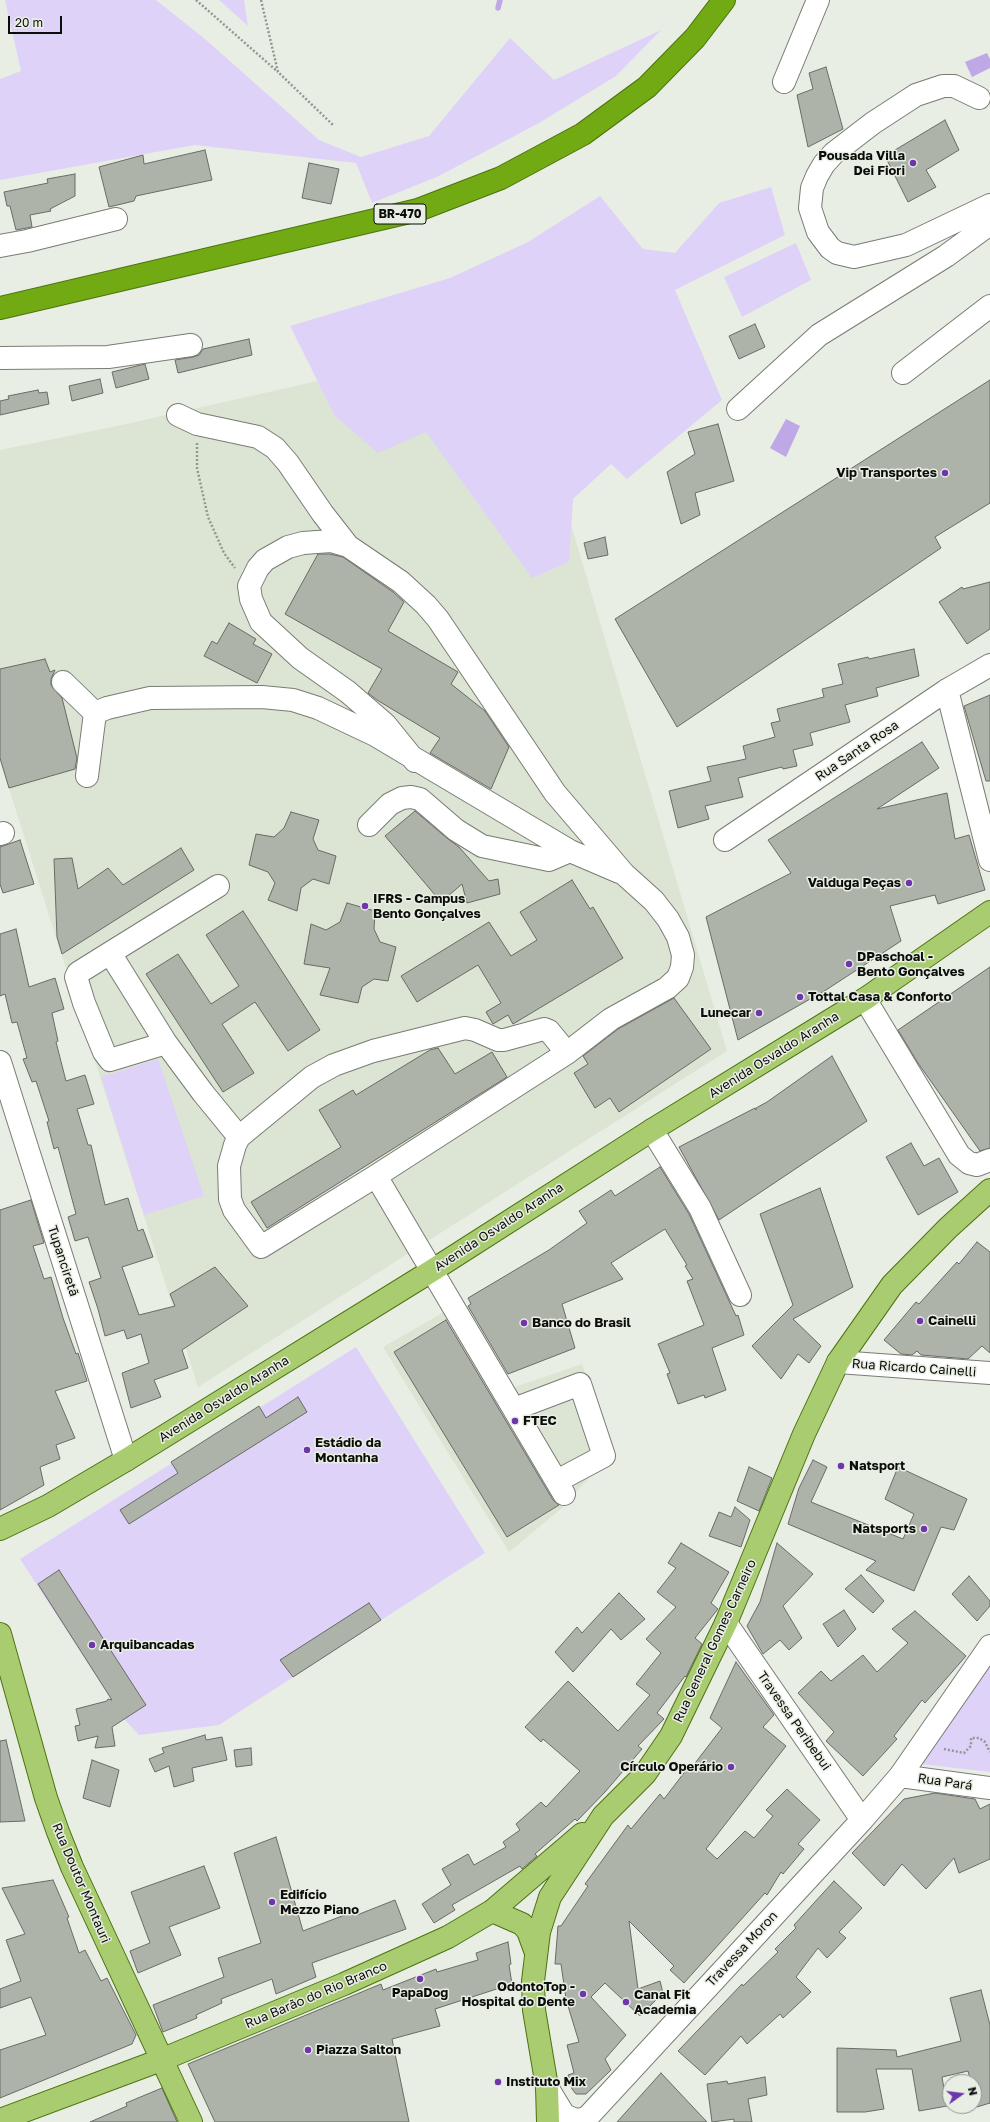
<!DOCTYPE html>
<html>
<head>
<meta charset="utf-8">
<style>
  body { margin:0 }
  #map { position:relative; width:990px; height:2122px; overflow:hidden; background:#e9eee4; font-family:"Golos Text",sans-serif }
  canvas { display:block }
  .north { position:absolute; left:942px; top:2074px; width:40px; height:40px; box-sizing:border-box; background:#e9eee4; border:1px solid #90948d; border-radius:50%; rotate:76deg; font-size:11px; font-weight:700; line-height:16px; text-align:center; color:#0b0d0a }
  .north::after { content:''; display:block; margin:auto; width:14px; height:18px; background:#6d36ad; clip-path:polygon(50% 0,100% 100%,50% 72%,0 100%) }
  .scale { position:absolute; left:8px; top:16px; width:54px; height:18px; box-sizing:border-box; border:2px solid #0b0d0a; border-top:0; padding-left:5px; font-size:12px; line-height:14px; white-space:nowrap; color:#0b0d0a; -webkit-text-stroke:3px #e9eee4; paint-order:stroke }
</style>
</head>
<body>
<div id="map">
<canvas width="990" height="2122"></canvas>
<div class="north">N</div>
<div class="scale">20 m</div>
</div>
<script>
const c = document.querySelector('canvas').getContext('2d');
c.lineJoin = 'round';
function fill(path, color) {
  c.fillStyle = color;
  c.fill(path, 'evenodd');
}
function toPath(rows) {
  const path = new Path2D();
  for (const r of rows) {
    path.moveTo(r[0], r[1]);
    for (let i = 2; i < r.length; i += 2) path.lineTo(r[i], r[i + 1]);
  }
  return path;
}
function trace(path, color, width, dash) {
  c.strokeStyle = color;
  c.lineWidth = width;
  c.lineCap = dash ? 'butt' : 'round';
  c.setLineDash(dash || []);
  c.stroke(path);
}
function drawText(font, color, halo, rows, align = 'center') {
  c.font = font + ' "Golos Text",sans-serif';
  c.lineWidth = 3;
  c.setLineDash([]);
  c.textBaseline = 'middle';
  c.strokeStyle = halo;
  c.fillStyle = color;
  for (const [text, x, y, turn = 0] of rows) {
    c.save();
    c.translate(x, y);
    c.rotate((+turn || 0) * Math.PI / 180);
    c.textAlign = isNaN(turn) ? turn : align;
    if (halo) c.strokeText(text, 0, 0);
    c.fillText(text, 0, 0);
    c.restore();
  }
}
const built = toPath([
  [514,332,727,1051,198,1387,0,760,0,450,117,426,300,385],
  [458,1304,506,1390,582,1364,613,1451,562,1508,509,1552,383,1347]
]);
const green = toPath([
  [5,0,156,0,205,39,319,140,361,157,429,136,510,38,554,80,661,30,616,76,539,123,439,176,372,203,356,163,195,145,0,180,0,79,21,71],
  [219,0,244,0,248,26],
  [771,187,785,235,675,290,722,400,627,479,611,464,573,499,569,562,532,578,426,432,378,453,335,416,290,326,450,278,528,242,600,196,643,249,675,253,719,203],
  [796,243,811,280,742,317,724,277],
  [158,1059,204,1196,144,1215,101,1077],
  [356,1347,485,1553,219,1725,139,1735,124,1719,20,1559],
  [990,1664,990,1772,920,1764]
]);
const water = toPath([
  [987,53,990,59,990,68,972,77,965,62],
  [786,419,800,426,786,457,770,448]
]);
const stream = toPath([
  [498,8,500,0]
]);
const building = toPath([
  [826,67,843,129,808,147,797,95,813,89,809,73,826,67],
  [945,120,959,150,926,170,936,187,908,202,885,156,945,120],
  [205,150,212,180,136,196,134,201,109,207,99,167,143,155,144,164,205,150],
  [309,163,339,169,331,204,302,198,309,163],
  [75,174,75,196,50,209,51,211,30,215,32,227,16,230,10,206,7,206,4,192,48,183,47,179,75,174],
  [755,324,765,347,739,359,729,336,755,324],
  [249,339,252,355,178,373,175,360,193,357,199,355,203,349,249,339],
  [145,364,149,379,116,388,112,372,145,364],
  [100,379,103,393,72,401,69,386,100,379],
  [990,380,990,503,935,537,941,548,677,727,615,619,990,380],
  [38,390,39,393,47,392,49,404,0,415,0,401,9,399,8,396,38,390],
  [718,424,734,481,695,493,700,515,681,524,667,472,695,454,688,432,718,424],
  [605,537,608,555,588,559,584,543,605,537],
  [318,554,330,554,343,557,393,592,404,602,388,631,458,672,451,684,485,711,509,747,491,789,430,753,440,738,377,700,368,693,382,669,285,614,318,554],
  [990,582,990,629,967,644,939,602,962,587,963,589,990,582],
  [229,623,256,639,253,644,272,654,257,683,204,656,212,641,217,644,229,623],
  [914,649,919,676,876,688,878,696,845,705,850,722,810,733,813,745,793,750,797,766,783,769,782,767,738,778,743,797,705,806,709,819,678,828,669,791,711,781,707,767,746,759,743,746,775,737,771,723,780,721,777,709,824,697,822,689,843,684,838,664,868,657,869,659,914,649],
  [45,659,50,672,55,670,51,679,51,685,62,698,77,758,75,769,9,788,0,758,0,669,45,659],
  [990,695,990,781,986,781,964,706,990,695],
  [922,742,939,768,877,809,947,793,955,839,969,835,985,890,938,904,935,895,890,906,901,941,826,990,738,1040,706,917,791,873,768,840,922,742],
  [415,811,448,839,459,847,489,881,498,879,500,894,467,903,462,884,441,902,385,836,415,811],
  [291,812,319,820,313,839,318,850,336,856,329,884,313,879,301,888,297,911,268,900,275,883,268,872,249,865,256,834,274,837,284,828,291,812],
  [20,840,34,884,3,893,0,884,0,847,20,840],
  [181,848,194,870,62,954,57,937,54,859,72,858,78,889,108,868,123,885,181,848],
  [572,880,590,909,593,907,623,958,513,1024,508,1015,493,1024,486,1012,501,1003,478,965,417,1002,401,976,489,922,511,956,537,940,520,912,572,880],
  [347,903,375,911,374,929,380,942,396,947,388,981,374,979,362,987,358,1003,320,995,330,968,304,964,311,924,326,930,340,922,347,903],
  [243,911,320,1030,288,1051,255,1002,222,1024,254,1073,223,1092,146,974,178,954,211,1004,239,986,206,935,243,911],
  [16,929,29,987,55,978,64,1009,52,1013,58,1041,56,1042,66,1081,85,1075,94,1104,77,1109,88,1145,91,1145,105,1205,128,1198,138,1231,143,1229,153,1257,122,1267,139,1315,175,1306,170,1294,215,1267,248,1306,182,1350,188,1368,154,1380,161,1397,131,1408,122,1373,149,1363,141,1334,127,1339,124,1330,105,1336,98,1309,89,1282,101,1278,88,1237,75,1241,68,1217,76,1214,58,1147,54,1149,47,1122,49,1121,36,1081,32,1082,23,1059,27,1058,17,1022,12,1023,5,994,0,996,0,934,16,929],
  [990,967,990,1148,980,1151,918,1063,898,1030,990,967],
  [674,998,711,1049,619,1112,610,1098,595,1108,574,1073,588,1064,583,1056,618,1029,674,998],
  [438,1048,455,1074,492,1052,507,1077,267,1228,251,1202,341,1147,319,1110,353,1090,356,1095,430,1050,438,1048],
  [832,1056,867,1121,719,1220,679,1147,755,1108,756,1110,756,1108,767,1102,832,1056],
  [911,1143,924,1166,939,1158,958,1192,918,1215,886,1157,911,1143],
  [660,1167,689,1214,736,1316,738,1315,744,1335,712,1348,726,1390,705,1398,704,1395,678,1404,667,1374,670,1373,658,1344,704,1325,687,1281,693,1279,685,1266,687,1265,665,1229,611,1263,623,1279,562,1304,575,1348,508,1374,468,1306,471,1304,468,1298,549,1250,587,1223,579,1211,611,1190,615,1196,660,1167],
  [820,1188,853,1287,793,1319,821,1346,809,1363,798,1354,781,1379,752,1346,793,1305,760,1214,820,1188],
  [31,1200,44,1243,33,1246,44,1279,51,1277,63,1318,76,1354,78,1353,87,1381,55,1391,75,1438,56,1445,60,1459,40,1467,44,1485,0,1510,0,1210,31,1200],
  [977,1242,990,1252,990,1353,982,1346,968,1359,921,1355,917,1351,912,1355,901,1354,884,1340,916,1302,919,1304,957,1262,959,1264,977,1242],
  [446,1320,553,1500,559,1505,507,1537,394,1352,446,1320],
  [298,1397,307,1412,129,1524,120,1510,178,1473,171,1462,259,1406,266,1418,298,1397],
  [813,1460,827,1467,811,1502,903,1539,914,1514,885,1499,898,1467,967,1499,954,1530,941,1527,914,1591,866,1570,876,1561,788,1524,799,1488,813,1460],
  [749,1467,772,1478,759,1511,737,1501,749,1467],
  [735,1507,750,1520,741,1547,709,1536,719,1512,731,1517,735,1507],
  [681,1543,729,1572,711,1603,718,1609,695,1638,702,1644,686,1677,685,1676,657,1713,664,1719,638,1746,642,1749,605,1792,577,1821,575,1819,535,1854,537,1856,522,1869,520,1866,452,1905,455,1910,434,1923,422,1904,451,1885,442,1869,468,1854,474,1865,506,1847,503,1842,520,1830,516,1824,541,1802,546,1807,580,1771,543,1739,541,1742,525,1727,568,1681,618,1731,650,1695,636,1684,661,1653,646,1639,676,1607,657,1592,676,1568,668,1563,681,1543],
  [777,1543,813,1574,783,1606,802,1638,789,1650,780,1640,763,1654,747,1626,760,1602,777,1543],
  [59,1570,146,1705,112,1727,115,1746,95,1748,98,1736,78,1741,75,1726,80,1725,76,1709,107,1701,108,1699,112,1700,38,1584,59,1570],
  [861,1575,884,1601,873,1613,845,1589,861,1575],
  [969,1576,990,1601,990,1606,977,1621,952,1594,969,1576],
  [619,1593,645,1619,621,1640,611,1629,573,1672,555,1652,577,1627,582,1633,619,1593],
  [369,1603,381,1620,293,1677,280,1660,369,1603],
  [844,1610,856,1629,838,1647,823,1624,844,1610],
  [915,1611,966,1656,925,1703,922,1700,894,1736,897,1739,863,1776,826,1741,834,1732,798,1693,821,1671,831,1681,863,1655,877,1672,908,1643,892,1629,915,1611],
  [736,1662,774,1715,763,1727,786,1746,706,1849,717,1859,745,1831,754,1838,773,1816,766,1810,787,1789,820,1820,798,1844,804,1849,783,1874,781,1872,767,1895,765,1893,684,1983,670,1970,674,1966,629,1921,638,1989,660,1981,663,1993,640,2016,605,1983,591,1997,626,2035,605,2059,611,2070,586,2094,576,2094,572,2089,568,2075,574,2073,567,2045,579,2042,568,2006,567,2006,561,1964,555,1964,558,1926,561,1926,588,1886,585,1884,628,1825,631,1829,660,1794,664,1799,687,1769,689,1771,722,1728,710,1718,736,1662],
  [205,1735,206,1740,222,1737,227,1760,192,1768,194,1781,174,1787,169,1766,155,1772,149,1759,164,1753,162,1748,205,1735],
  [6,1740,25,1821,0,1822,0,1741,6,1740],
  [251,1748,252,1765,236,1767,234,1750,251,1748],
  [92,1760,119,1770,110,1807,83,1798,92,1760],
  [935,1793,975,1799,980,1809,990,1804,990,1859,959,1873,954,1858,926,1889,902,1864,884,1886,852,1853,904,1799,935,1793],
  [276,1837,303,1931,355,1911,357,1915,395,1900,406,1929,312,1963,316,1977,276,1994,272,1979,221,1999,222,2003,196,2015,197,2018,163,2032,153,2005,224,1977,218,1958,261,1943,234,1853,276,1837],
  [204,1866,220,1908,169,1927,181,1955,138,1973,130,1951,150,1943,131,1892,204,1866],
  [53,1880,69,1917,67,1918,79,1953,85,1950,101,1981,107,1978,136,2035,132,2044,0,2098,0,2050,46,2035,31,1997,0,2008,0,1989,21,1981,6,1940,25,1934,2,1888,53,1880],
  [834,1881,862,1908,839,1932,846,1938,827,1958,818,1948,796,1977,811,1992,783,2018,780,2014,747,2044,741,2036,705,2075,678,2051,742,1984,743,1986,778,1952,775,1949,796,1928,794,1925,834,1881],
  [508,1942,511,1964,509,1965,512,1984,435,2009,440,2026,392,2039,409,2122,215,2122,188,2064,381,1984,383,1990,436,1969,437,1972,478,1960,476,1953,508,1942],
  [981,1990,990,2025,990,2103,977,2107,974,2096,974,2082,971,2082,968,2071,942,2077,947,2106,919,2111,912,2069,876,2069,884,2109,865,2112,837,2112,837,2048,896,2050,897,2057,961,2041,950,1998,981,1990],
  [661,2073,707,2122,617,2122,661,2073],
  [765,2077,767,2095,748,2099,752,2122,734,2122,734,2119,712,2122,707,2084,727,2081,728,2084,765,2077],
  [162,2088,177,2122,90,2122,127,2106,126,2103,162,2088]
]);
const path = toPath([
  [196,0,278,72],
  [261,0,278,72,333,125],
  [197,443,197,468,208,517,224,553,235,568],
  [944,1749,964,1753,971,1746,971,1738,979,1738,985,1742,990,1752]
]);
const minor = toPath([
  [784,82,818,0],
  [979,98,954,86,943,86,916,95,873,123,834,153,824,164,817,176,812,188,810,208,818,232,830,248,837,253,854,257,906,245,990,205],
  [0,246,27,241,116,219],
  [0,358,108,357,191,345],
  [903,373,990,306],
  [738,409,819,335,946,256,990,224],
  [178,415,197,424,258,437,275,448,288,463,323,514,348,546],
  [63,682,95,713],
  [947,690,990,860],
  [415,761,385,724,348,692,300,658,261,622,251,599,249,586,258,568,265,560,288,547,303,543,331,541,348,546,401,582,426,605,438,619,555,793,624,874,654,901,668,919,678,937,683,955,682,967,678,978,667,988,611,1019,567,1053],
  [87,776,95,713,107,708,150,698,262,697,293,700,318,708,375,735,570,851,619,872],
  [369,825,390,804,402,798,411,797,420,799,456,830,482,846,549,860,570,851],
  [0,834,3,833],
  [725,840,947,690,990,665],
  [218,886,110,953,166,1043,203,1093,239,1137],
  [110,953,78,973,76,977,84,1003,104,1052,110,1060,166,1043],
  [865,999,959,1155,969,1163,977,1165,990,1160],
  [465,1028,475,1030,498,1040,504,1040,544,1029,549,1031,567,1053,376,1176,261,1247,234,1210,230,1199,229,1166,235,1145,239,1137,312,1077,334,1065,373,1051,465,1028],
  [0,1062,126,1460],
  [652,1130,700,1208,740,1295],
  [376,1176,564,1494],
  [838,1362,990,1373],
  [514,1409,580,1384,604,1456,557,1481],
  [726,1623,862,1820],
  [900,1776,990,1788],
  [547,2087,564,2115,576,2120,587,2118],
  [583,2122,862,1820,900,1776,990,1646]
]);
const major = toPath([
  [0,1529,48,1506,126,1460,433,1270,652,1130,865,999,990,912],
  [0,1634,46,1798,58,1832,72,1867,191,2122],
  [492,1911,522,1924,528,1931,535,1950],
  [0,2120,161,2060,344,1984,448,1937,492,1911,582,1834],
  [548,2122,547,2087,534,2010,533,1981,539,1932,550,1897,603,1816,645,1774,671,1736,726,1623,804,1434,838,1362,892,1285,948,1228,990,1190]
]);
const highway = toPath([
  [0,308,418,210,501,178,583,134,647,87,695,38,724,0]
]);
const markers = [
  [913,163,4,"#6d36ad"],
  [945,473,4,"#6d36ad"],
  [909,883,4,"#6d36ad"],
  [365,906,4,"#6d36ad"],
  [849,964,4,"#6d36ad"],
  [800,997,4,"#6d36ad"],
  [759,1013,4,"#6d36ad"],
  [920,1321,4,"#6d36ad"],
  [524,1323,4,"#6d36ad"],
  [515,1421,4,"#6d36ad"],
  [307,1450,4,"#6d36ad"],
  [841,1466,4,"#6d36ad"],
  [924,1529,4,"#6d36ad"],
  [92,1645,4,"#6d36ad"],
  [731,1767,4,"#6d36ad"],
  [272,1902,4,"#6d36ad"],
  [420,1979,4,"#6d36ad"],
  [583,1994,4,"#6d36ad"],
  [626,2002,4,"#6d36ad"],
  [308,2050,4,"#6d36ad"],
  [498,2082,4,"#6d36ad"]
];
const shields = [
  [400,214,52]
];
const shieldNames = [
  ["BR-470",400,214]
];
const poiNames = [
  ["Pousada Villa",905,156,"right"],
  ["Dei Fiori",905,171,"right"],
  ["Vip Transportes",937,473,"right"],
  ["Valduga Peças",901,883,"right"],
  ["IFRS - Campus",373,899],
  ["Bento Gonçalves",373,914],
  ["DPaschoal -",857,957],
  ["Bento Gonçalves",857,972],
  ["Tottal Casa & Conforto",808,997],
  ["Lunecar",751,1013,"right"],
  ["Cainelli",928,1321],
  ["Banco do Brasil",532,1323],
  ["FTEC",523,1421],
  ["Estádio da",315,1443],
  ["Montanha",315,1458],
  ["Natsport",849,1466],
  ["Natsports",916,1529,"right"],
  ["Arquibancadas",100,1645],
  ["Círculo Operário",723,1767,"right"],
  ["Edifício",280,1895],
  ["Mezzo Piano",280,1910],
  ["OdontoTop -",575,1987,"right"],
  ["Hospital do Dente",575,2002,"right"],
  ["PapaDog",420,1993,"center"],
  ["Canal Fit",634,1995],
  ["Academia",634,2010],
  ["Piazza Salton",316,2050],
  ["Instituto Mix",506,2082]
];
const streetNames = [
  ["Rua Santa Rosa",857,751,-34],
  ["Avenida Osvaldo Aranha",774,1055,-32],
  ["Avenida Osvaldo Aranha",499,1227,-33],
  ["Tupanciretã",63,1261,72],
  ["Rua Ricardo Cainelli",914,1368,4],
  ["Avenida Osvaldo Aranha",224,1399,-32],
  ["Rua General Gomes Carneiro",715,1641,-65],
  ["Travessa Peribebui",794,1721,55],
  ["Rua Pará",945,1782,8],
  ["Rua Doutor Montauri",81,1883,67],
  ["Travessa Moron",742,1949,-47],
  ["Rua Barão do Rio Branco",316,1995,-23]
];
fill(built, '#dce5d4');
fill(green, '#dfd2f8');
fill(water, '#bea8e6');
trace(stream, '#bea8e6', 5.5);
fill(building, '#aeb3aa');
trace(building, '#686c64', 1);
trace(minor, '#787c74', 24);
trace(major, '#4d7310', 24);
trace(highway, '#4d7310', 24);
trace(path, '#939790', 2.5, [2, 2]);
trace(minor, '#fff', 22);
trace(major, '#aacc71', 22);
trace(highway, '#71aa13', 22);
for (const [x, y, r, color] of markers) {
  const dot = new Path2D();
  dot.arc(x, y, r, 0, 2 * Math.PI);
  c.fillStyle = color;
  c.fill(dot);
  trace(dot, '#e9eee4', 1.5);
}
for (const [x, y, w] of shields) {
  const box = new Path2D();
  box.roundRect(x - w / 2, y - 10, w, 20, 3);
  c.fillStyle = '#e9eee4';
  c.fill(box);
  trace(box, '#0b0d0a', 1);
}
drawText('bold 12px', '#0b0d0a', null, shieldNames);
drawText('bold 13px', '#0b0d0a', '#e9eee4', poiNames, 'left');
drawText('13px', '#0b0d0a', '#e9eee4', streetNames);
</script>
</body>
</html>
